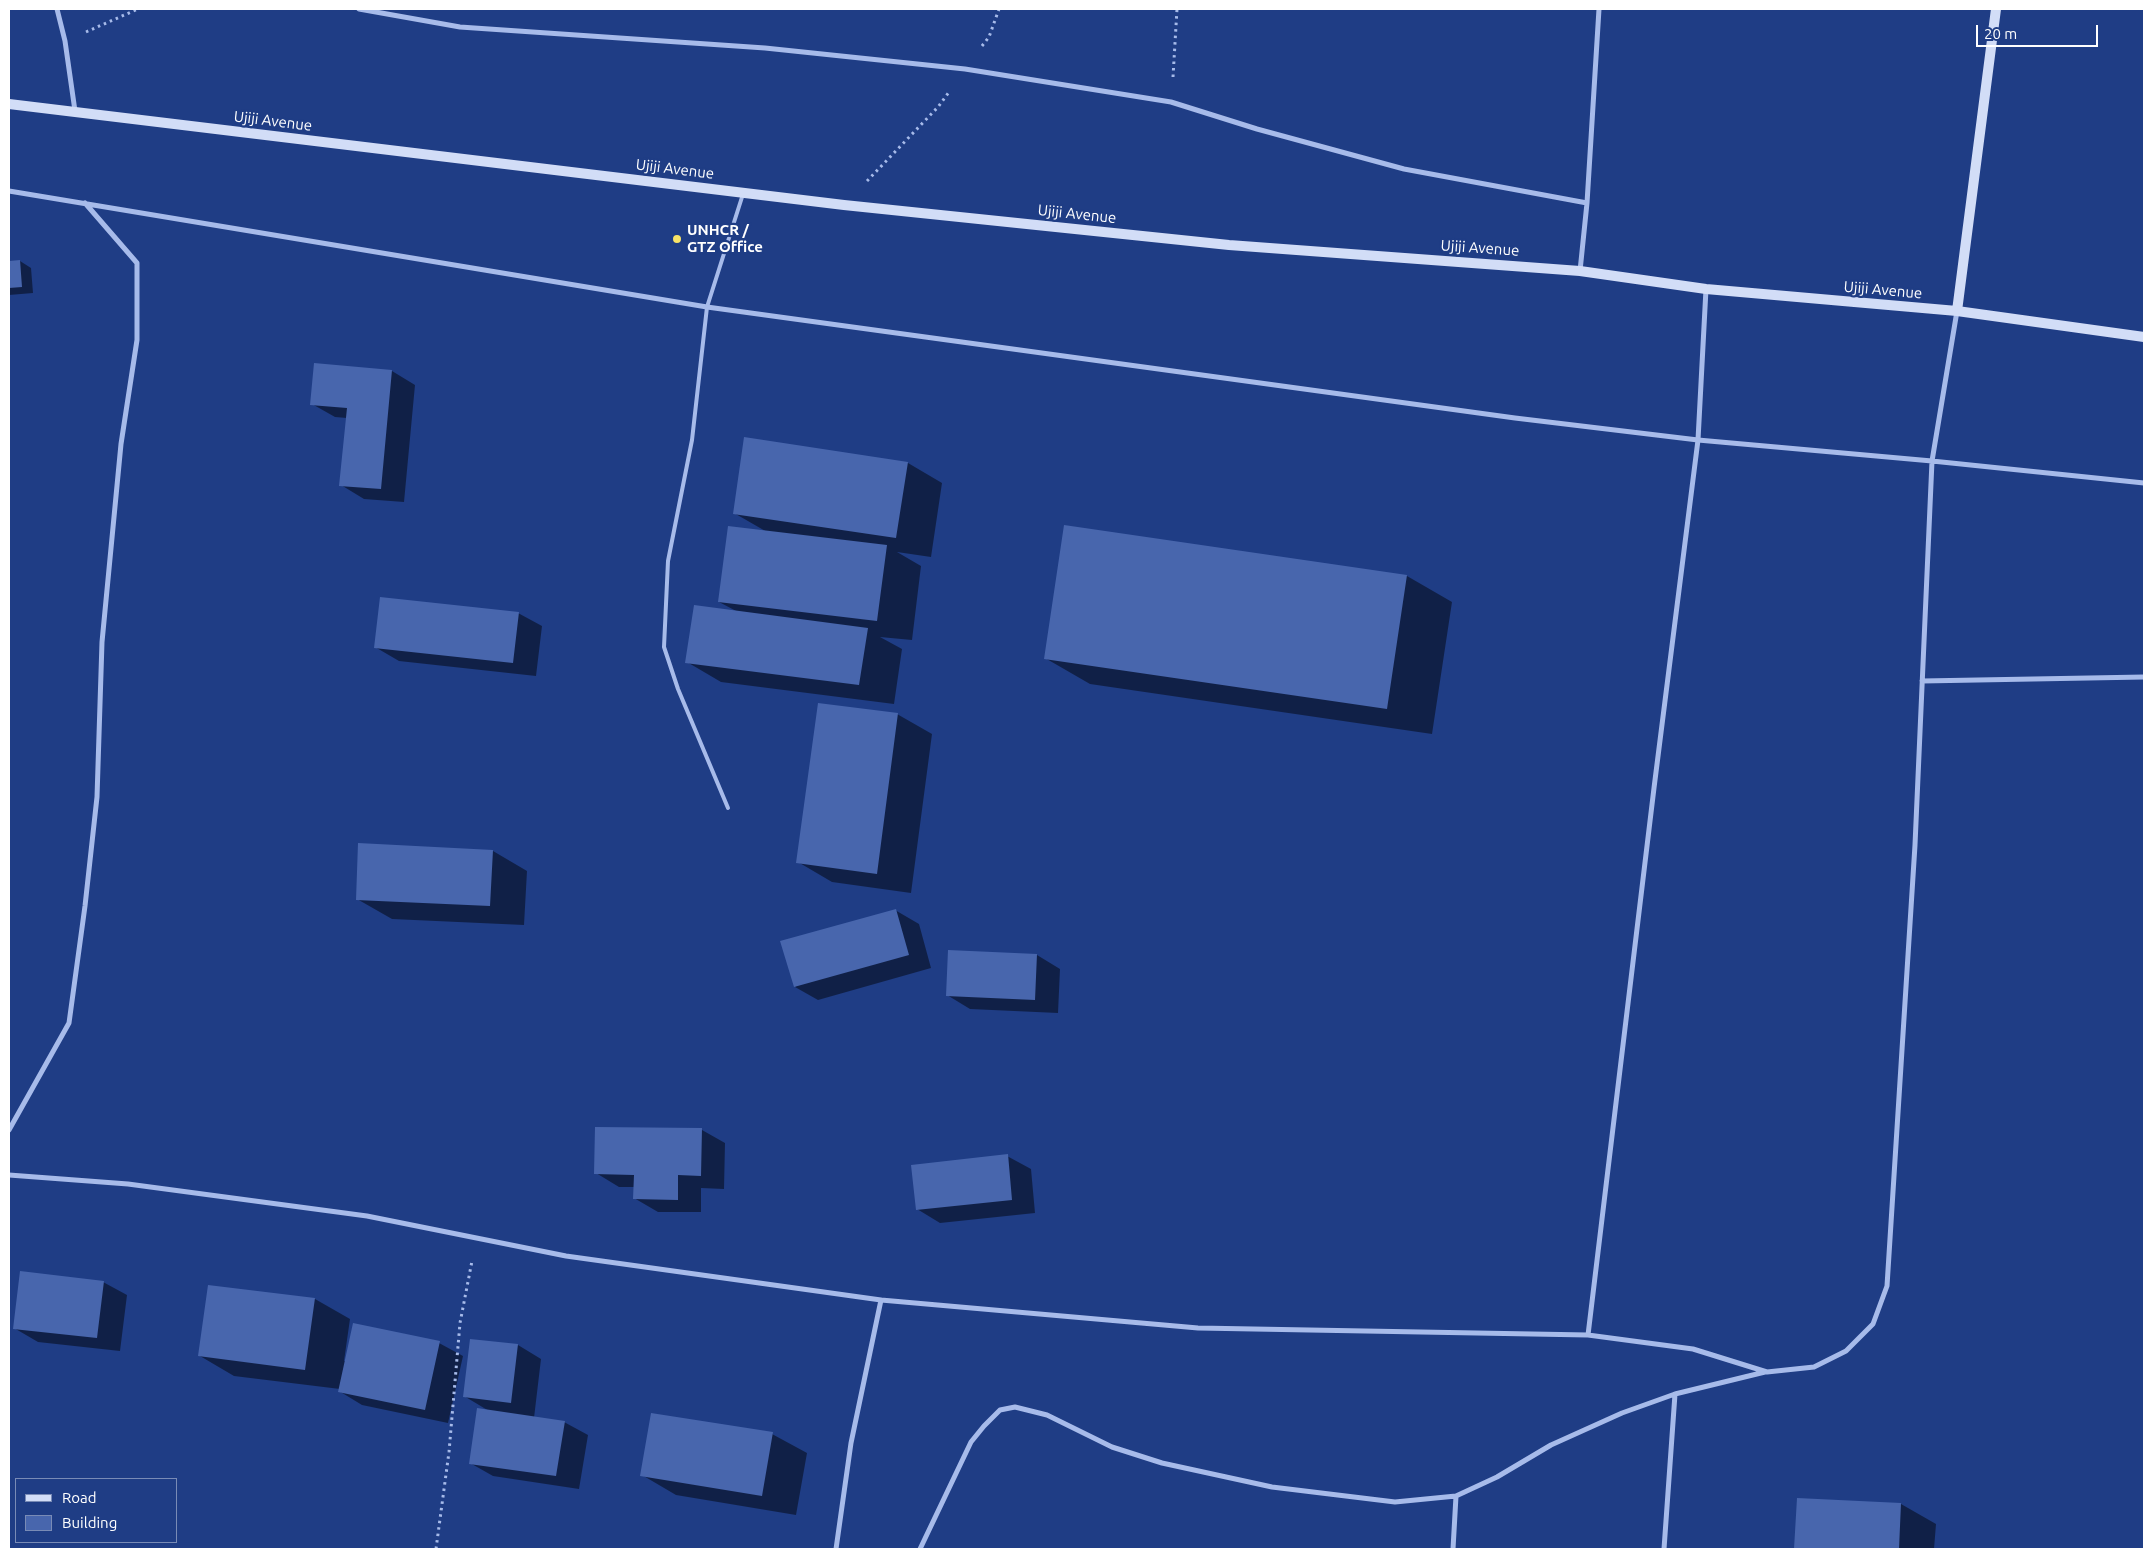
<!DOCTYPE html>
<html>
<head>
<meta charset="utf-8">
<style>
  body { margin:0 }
  #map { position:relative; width:2153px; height:1558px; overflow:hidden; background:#1f3d85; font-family:Ubuntu,sans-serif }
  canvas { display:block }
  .frame { position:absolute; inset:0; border:10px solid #fff; pointer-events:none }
  .legend { position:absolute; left:15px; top:1478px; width:162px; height:65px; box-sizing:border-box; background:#1f3d85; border:1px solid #798bb6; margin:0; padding:6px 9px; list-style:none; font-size:15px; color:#fff }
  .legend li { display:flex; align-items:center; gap:10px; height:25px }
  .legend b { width:25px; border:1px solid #798bb6 }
  .scale { position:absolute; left:1976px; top:25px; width:122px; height:22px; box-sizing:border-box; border:2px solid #fff; border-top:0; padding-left:6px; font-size:15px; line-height:18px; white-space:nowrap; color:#fff; -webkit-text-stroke:4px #1f3d85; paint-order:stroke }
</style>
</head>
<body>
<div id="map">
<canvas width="2153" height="1558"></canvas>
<div class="frame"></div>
<ul class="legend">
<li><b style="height:6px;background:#d2ddf7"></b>Road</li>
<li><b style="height:14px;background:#4866ad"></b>Building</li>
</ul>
<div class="scale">20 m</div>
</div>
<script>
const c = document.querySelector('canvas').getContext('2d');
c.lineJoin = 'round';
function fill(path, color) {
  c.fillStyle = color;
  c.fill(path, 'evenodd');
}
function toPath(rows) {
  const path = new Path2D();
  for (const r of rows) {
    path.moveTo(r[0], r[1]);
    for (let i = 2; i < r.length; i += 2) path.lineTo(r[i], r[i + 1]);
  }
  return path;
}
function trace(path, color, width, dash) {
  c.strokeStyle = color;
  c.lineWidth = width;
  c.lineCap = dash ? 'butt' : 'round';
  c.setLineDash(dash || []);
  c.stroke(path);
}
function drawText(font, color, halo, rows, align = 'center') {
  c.font = font + ' Ubuntu,sans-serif';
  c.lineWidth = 4.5;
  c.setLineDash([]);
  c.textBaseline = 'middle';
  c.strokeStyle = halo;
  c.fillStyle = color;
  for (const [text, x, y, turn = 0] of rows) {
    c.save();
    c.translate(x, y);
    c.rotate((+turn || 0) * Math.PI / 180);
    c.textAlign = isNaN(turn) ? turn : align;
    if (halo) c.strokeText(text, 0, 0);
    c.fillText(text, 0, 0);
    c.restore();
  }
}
const shadow = toPath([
  [20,261,31,268,33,293,9,295,9,262],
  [392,371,415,385,404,502,364,499,341,485,347,418,335,417,312,404],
  [745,439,908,463,942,483,931,557,897,552,921,566,912,640,880,637,902,649,894,704,721,682,687,662,738,612,719,602,767,532,734,513],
  [1065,526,1407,576,1452,602,1432,734,1090,684,1045,658],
  [518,613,542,626,536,676,399,661,375,647],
  [897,714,932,734,911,893,832,882,798,862],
  [493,851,527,871,524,925,392,919,357,899],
  [895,910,919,924,931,968,818,1000,795,987],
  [1037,955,1060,969,1058,1013,970,1009,947,995],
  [596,1128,702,1130,725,1143,724,1189,701,1188,701,1212,658,1212,634,1198,635,1187,619,1187,596,1173],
  [1007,1156,1031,1169,1035,1213,940,1223,917,1209],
  [103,1282,127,1295,120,1351,38,1342,14,1328],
  [209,1286,315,1299,350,1319,344,1361,439,1343,463,1356,448,1423,362,1405,339,1391,340,1389,234,1376,200,1356],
  [518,1345,541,1359,534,1418,564,1422,588,1435,579,1489,493,1476,470,1463,489,1411,464,1396],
  [772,1434,807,1453,796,1515,676,1495,642,1475],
  [1798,1499,1901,1504,1936,1524,1934,1549,1795,1549]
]);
const building = toPath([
  [20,260,22,287,9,288,9,261],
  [314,363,392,370,381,489,339,486,347,408,310,405],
  [744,437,908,462,896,538,733,514],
  [1064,525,1407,575,1387,709,1044,659],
  [728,526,887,545,877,621,718,602],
  [380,597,519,612,513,663,374,648],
  [694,605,868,628,859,685,685,663],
  [818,703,898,713,877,874,796,863],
  [358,843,493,850,490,906,356,900],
  [896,909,909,955,794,987,780,941],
  [948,950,1037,954,1035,1000,946,996],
  [595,1127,702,1128,701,1176,678,1175,678,1200,633,1199,634,1175,594,1174],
  [1008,1154,1012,1200,916,1210,911,1165],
  [20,1271,104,1281,97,1338,13,1329],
  [208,1285,315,1298,305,1370,198,1356],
  [353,1323,440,1341,425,1410,338,1392],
  [470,1339,518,1344,511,1403,463,1397],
  [477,1408,565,1421,556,1476,469,1464],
  [651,1413,773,1432,762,1496,640,1476],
  [1797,1498,1901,1503,1899,1549,1794,1549]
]);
const path = toPath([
  [86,32,138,9],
  [982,46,989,37,999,9],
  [1173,77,1177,9],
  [867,181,938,107,949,92],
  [436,1549,449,1452,460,1323,472,1261]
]);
const lane = toPath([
  [728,808,678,689,664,647,668,561,692,440,707,307,743,194]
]);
const street = toPath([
  [57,9,65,41,75,111],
  [359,9,460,27,765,48,965,69,1171,102,1257,129,1404,169,1587,203],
  [9,191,707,307,1515,418,1698,440,1932,461,2144,483],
  [1580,271,1587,203,1599,9],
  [1922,681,2144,677],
  [9,1130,69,1023,85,906,97,797,102,642,121,444,137,340,137,263,85,203],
  [9,1175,128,1184,367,1216,566,1256,881,1300,1198,1328,1588,1335,1693,1349,1767,1372,1814,1367,1846,1351,1873,1324,1887,1286,1915,845,1932,461,1957,311],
  [1588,1335,1654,788,1698,440,1706,289],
  [836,1549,851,1443,881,1300],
  [920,1549,971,1442,984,1426,1000,1410,1015,1407,1047,1415,1112,1447,1162,1463,1272,1487,1395,1502,1456,1496,1497,1477,1551,1445,1622,1413,1675,1394,1765,1372],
  [1453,1549,1456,1496],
  [1664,1549,1675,1394]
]);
const secondary = toPath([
  [9,104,844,205,1229,245,1580,271,1706,289,1957,311,2144,337],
  [1957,311,1996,9]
]);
const markers = [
  [677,239,5,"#f8e367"]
];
const streetNames = [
  ["Ujiji Avenue",273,121,7],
  ["Ujiji Avenue",675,169,7],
  ["Ujiji Avenue",1077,214,6],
  ["Ujiji Avenue",1480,248,4],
  ["Ujiji Avenue",1883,290,5]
];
const poiNames = [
  ["UNHCR /",687,230],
  ["GTZ Office",687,247]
];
fill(shadow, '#0007');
fill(building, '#4866ad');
trace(path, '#a7bbea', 3, [2.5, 4]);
trace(lane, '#a7bbea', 4);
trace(street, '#a7bbea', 5);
trace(secondary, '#d2ddf7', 10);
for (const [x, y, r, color] of markers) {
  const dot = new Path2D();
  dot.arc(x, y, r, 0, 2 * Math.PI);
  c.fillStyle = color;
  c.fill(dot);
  trace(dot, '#1f3d85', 2);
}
drawText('15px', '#fff', '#1f3d85', streetNames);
drawText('bold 15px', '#fff', '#1f3d85', poiNames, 'left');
</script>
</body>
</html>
